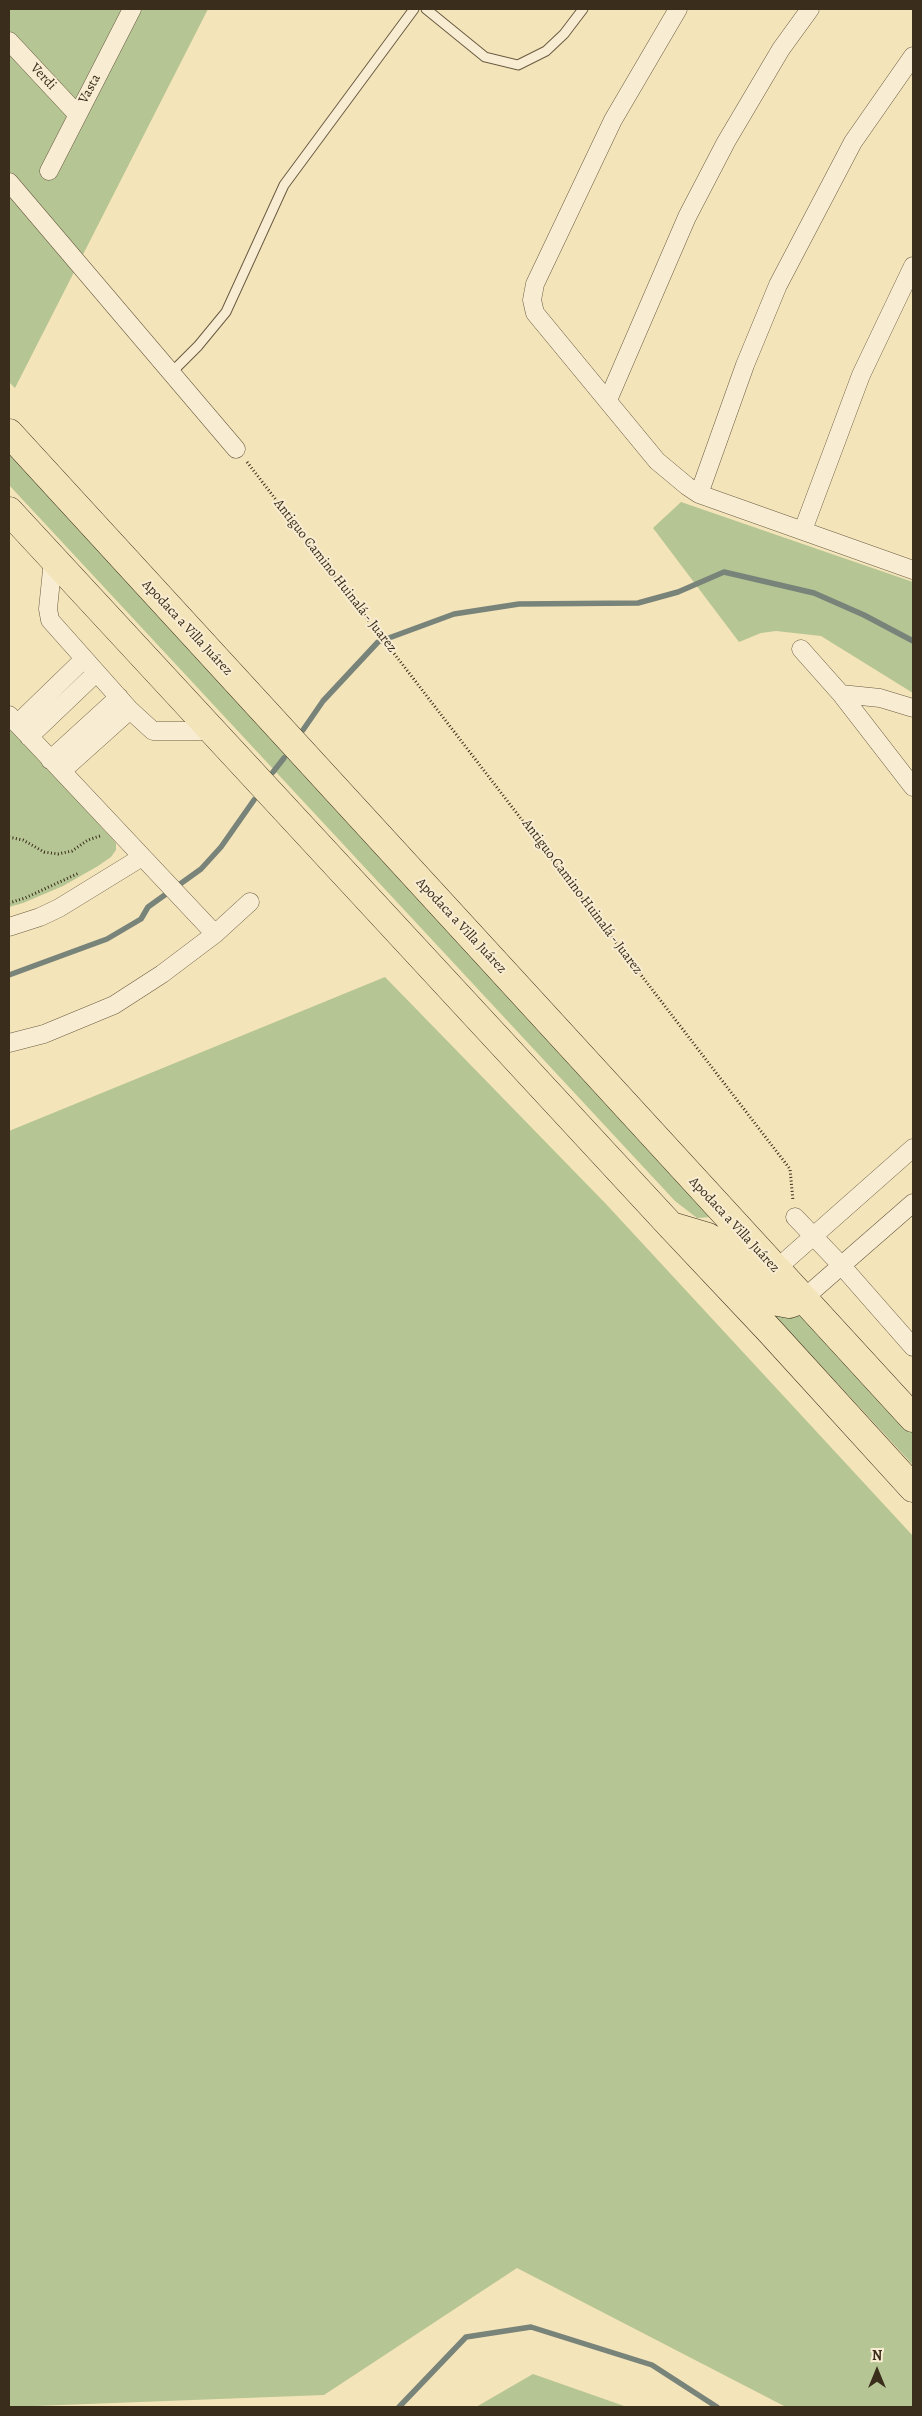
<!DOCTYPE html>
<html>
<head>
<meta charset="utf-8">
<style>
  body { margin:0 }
  #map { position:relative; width:922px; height:2416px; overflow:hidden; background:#f4e4b9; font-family:Alegreya,serif }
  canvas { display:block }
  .frame { position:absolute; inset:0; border:10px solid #3b2d1b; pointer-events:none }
  .north { position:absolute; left:852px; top:2346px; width:50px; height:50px; -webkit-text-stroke:4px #f8edd2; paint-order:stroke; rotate:0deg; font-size:14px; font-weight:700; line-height:20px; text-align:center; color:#3b2d1b }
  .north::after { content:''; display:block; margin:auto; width:18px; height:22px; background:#3b2d1b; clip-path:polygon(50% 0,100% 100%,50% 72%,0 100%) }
</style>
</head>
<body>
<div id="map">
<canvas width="922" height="2416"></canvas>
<div class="frame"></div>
<div class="north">N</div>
</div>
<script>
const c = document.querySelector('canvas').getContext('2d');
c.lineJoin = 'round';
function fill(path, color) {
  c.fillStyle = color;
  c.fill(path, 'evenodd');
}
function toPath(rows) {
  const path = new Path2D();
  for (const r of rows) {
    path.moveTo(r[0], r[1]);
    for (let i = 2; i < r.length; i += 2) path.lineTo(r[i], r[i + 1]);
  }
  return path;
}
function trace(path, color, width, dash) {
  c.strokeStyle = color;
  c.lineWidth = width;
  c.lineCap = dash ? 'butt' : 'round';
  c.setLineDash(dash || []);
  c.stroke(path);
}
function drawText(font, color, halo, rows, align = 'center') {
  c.font = font + ' Alegreya,serif';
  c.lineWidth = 4;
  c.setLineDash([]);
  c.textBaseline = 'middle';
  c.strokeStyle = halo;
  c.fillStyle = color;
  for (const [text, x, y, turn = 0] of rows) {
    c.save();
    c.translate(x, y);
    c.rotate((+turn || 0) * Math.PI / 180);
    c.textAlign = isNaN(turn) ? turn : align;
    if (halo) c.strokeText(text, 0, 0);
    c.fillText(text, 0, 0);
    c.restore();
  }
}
const green = toPath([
  [9,9,208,9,15,388,9,382],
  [9,451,712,1217,697,1218,675,1201,9,485],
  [681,502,913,582,913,693,821,636,776,631,761,633,739,642,653,528],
  [9,726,116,843,116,850,111,857,98,866,63,886,23,903,9,907],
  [385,977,606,1204,913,1536,913,2407,786,2407,517,2268,324,2395,9,2407,9,1131],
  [727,1264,804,1310,913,1428,913,1465],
  [533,2374,627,2407,476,2407]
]);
const stream = toPath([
  [303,730,323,701,378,642,454,614,519,604,638,603,678,592,724,572,814,593,864,615,913,641],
  [273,772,284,758],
  [9,975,107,939,141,919,148,907,201,869,221,847,254,800],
  [399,2407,466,2337,531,2327,652,2365,717,2407]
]);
const path = toPath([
  [247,462,790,1169,793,1201],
  [9,837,23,840,44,852,58,854,72,851,88,840,100,836],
  [9,903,25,898,79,873]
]);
const service = toPath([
  [426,9,485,57,518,65,546,51,564,34,583,9],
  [172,372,198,346,226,312,284,185,414,9]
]);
const minor = toPath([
  [678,9,613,120,535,284,532,300,535,313,657,461,687,486,699,494,913,570],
  [9,41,77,114],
  [49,171,132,9],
  [9,182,236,449],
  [608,400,687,217,726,142,781,49,810,9],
  [699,494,745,365,778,285,853,142,913,56],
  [803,530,861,375,913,266],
  [53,560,48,609,50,620,130,710,153,731,213,731],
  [801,649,841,694,913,787],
  [841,694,880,698,913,708],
  [9,715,215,934],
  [17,724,84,659],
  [29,737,96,673],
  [50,760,119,697],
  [62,771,130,710],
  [9,927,40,917,59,908,142,857],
  [9,1043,44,1034,114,1005,162,974,215,934,250,902],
  [795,1217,841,1265,913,1347],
  [775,1270,913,1148],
  [803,1299,913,1203]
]);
const primary = toPath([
  [9,433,913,1418],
  [9,511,670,1225,769,1330,913,1488],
  [671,1226,708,1237,723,1245,778,1302,789,1304,803,1299]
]);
const streetNames = [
  ["Verdi",43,77,47],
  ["Vasta",90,89,-62],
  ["Antiguo Camino Huinalá - Juarez",335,576,52],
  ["Apodaca a Villa Juárez",187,628,47],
  ["Antiguo Camino Huinalá - Juarez",582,897,53],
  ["Apodaca a Villa Juárez",461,926,47],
  ["Apodaca a Villa Juárez",734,1225,47]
];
fill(green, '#b5c594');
trace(stream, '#78837a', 5.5);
trace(service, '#695b42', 11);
trace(minor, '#695b42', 19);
trace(primary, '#3b2d1b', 29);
trace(path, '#3b2d1b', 3, [1, 2.5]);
trace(service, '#f8edd2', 9);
trace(minor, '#f8edd2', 18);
trace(primary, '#f4e4b9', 28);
drawText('14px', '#3b2d1b', '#f8edd2', streetNames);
</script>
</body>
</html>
